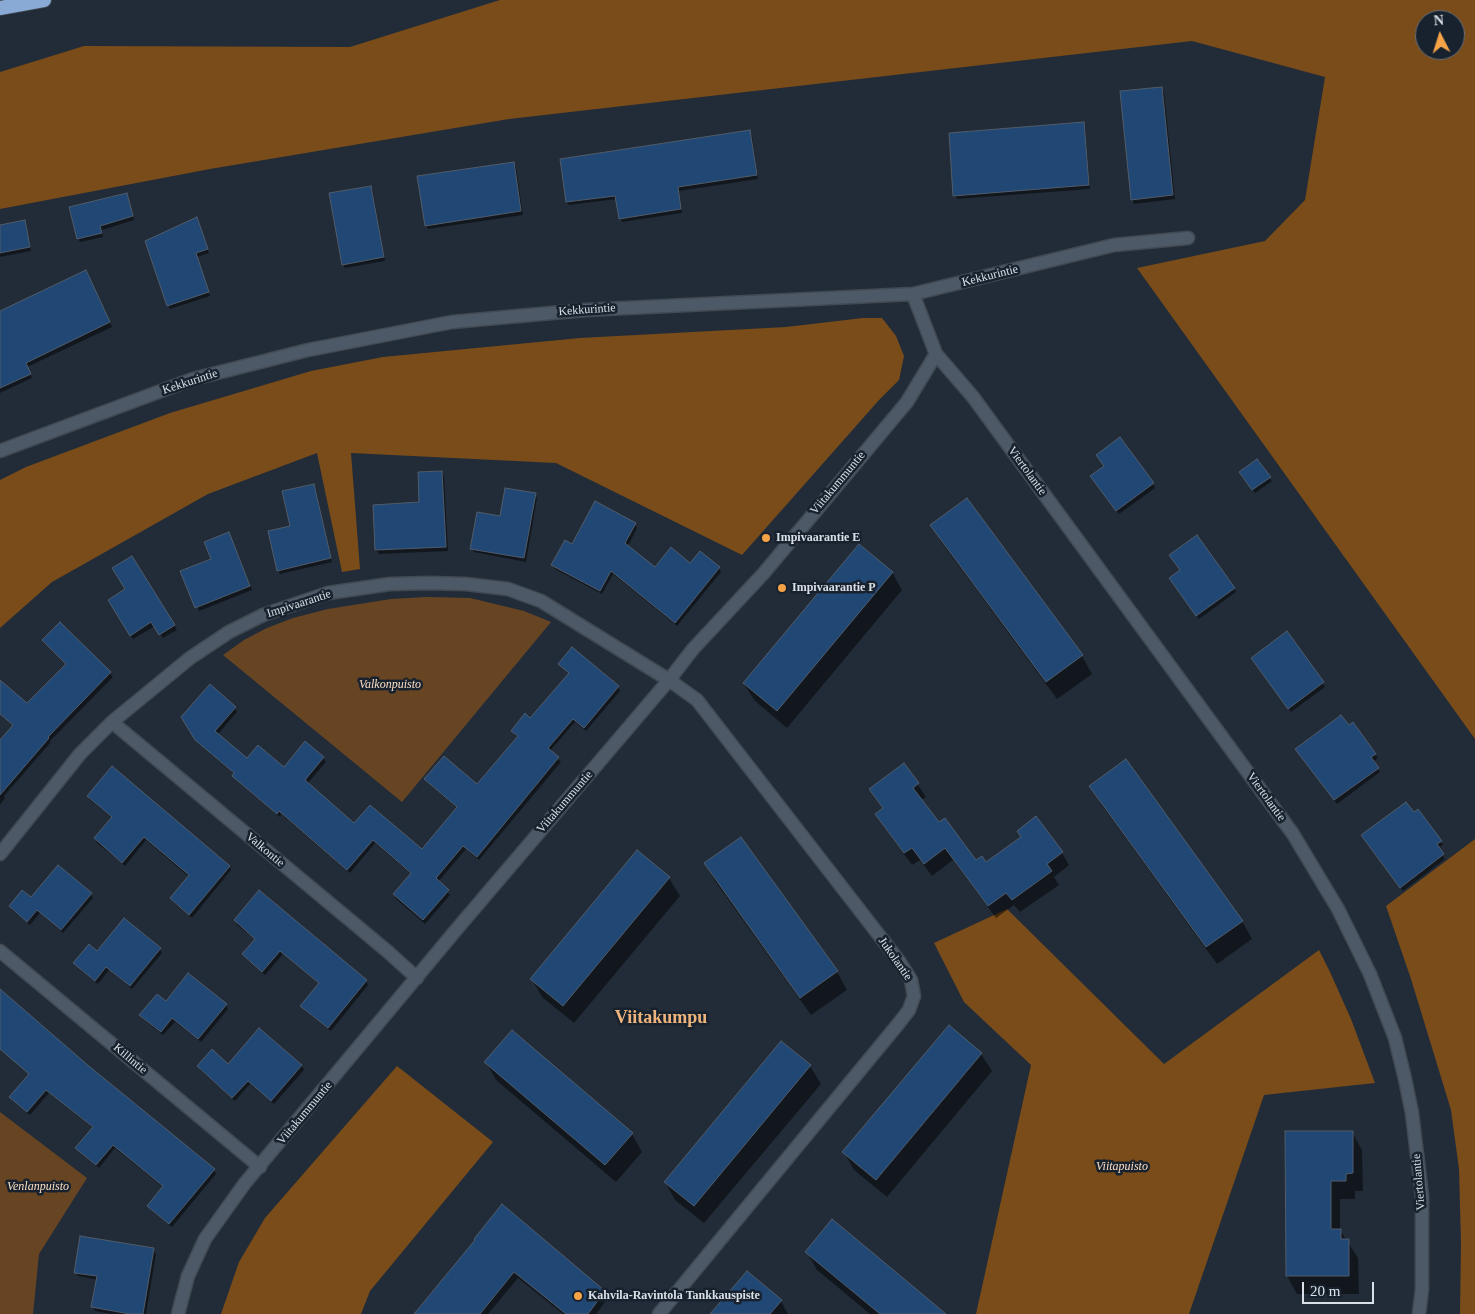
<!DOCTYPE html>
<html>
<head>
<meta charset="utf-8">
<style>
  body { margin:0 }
  #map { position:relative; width:1475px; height:1314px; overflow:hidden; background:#222c38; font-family:Georgia,serif }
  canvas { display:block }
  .north { position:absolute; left:1415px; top:10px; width:50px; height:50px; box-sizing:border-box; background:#18222e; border:1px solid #666e78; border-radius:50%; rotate:355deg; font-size:14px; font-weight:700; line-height:20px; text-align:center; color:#dae0e8 }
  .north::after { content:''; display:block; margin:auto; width:18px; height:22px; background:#f6a247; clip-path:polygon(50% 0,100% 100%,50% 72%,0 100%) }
  .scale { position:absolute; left:1302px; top:1282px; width:72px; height:22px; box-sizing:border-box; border:2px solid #dae0e8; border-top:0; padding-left:6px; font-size:15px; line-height:18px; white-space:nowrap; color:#dae0e8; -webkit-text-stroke:4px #18222e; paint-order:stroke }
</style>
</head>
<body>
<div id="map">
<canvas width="1475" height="1314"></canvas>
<div class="north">N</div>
<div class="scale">20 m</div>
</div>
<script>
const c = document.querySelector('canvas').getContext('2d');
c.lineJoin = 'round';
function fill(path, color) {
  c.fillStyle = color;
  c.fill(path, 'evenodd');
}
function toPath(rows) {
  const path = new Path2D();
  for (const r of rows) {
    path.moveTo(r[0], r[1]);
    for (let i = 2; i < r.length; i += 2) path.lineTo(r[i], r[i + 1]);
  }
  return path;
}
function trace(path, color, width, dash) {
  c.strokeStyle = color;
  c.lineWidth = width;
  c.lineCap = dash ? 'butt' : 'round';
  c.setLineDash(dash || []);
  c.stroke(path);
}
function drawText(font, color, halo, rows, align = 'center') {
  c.font = font + ' Georgia,serif';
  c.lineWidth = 5;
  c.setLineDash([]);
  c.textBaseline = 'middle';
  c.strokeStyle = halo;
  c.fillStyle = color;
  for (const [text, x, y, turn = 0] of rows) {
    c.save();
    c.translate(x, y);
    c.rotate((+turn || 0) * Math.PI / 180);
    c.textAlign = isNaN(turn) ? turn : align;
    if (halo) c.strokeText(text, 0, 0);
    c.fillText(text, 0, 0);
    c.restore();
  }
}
const green = toPath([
  [427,597,470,598,524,611,551,622,402,802,223,655,244,640,267,628,293,618,328,609,391,599],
  [0,1112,87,1178,39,1254,33,1314,0,1314]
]);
const forest = toPath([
  [500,0,1475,0,1475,739,1137,268,1265,241,1305,200,1325,77,1192,41,509,119,210,169,0,209,0,72,84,46,350,47],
  [1425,20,1455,20,1455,50,1425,50],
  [863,318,882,318,896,336,904,356,899,380,879,400,742,555,556,463,351,453,360,569,342,572,317,453,208,494,52,582,0,628,0,480,26,467,170,413,311,371,383,357,580,338,786,327],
  [1475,839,1475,1314,1460,1314,1461,1243,1459,1169,1451,1110,1411,979,1386,906],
  [1007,909,1164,1064,1319,950,1330,972,1351,1019,1375,1083,1264,1095,1189,1314,976,1314,1031,1065,964,1002,934,943],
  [397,1066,493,1142,370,1291,361,1314,221,1314,239,1262,265,1218]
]);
const shadow = toPath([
  [1161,88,1164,92,1175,199,1134,204,1132,200],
  [1083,124,1085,128,1090,189,957,199,955,195],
  [749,132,752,136,758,179,679,191,682,213,622,222,620,218,617,199,569,205,567,202],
  [513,163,516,167,523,215,428,229,426,225],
  [371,187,373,191,385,261,345,268,343,264],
  [128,199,134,220,102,230,103,237,80,242,78,239],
  [24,221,26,225,31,251,0,257,0,226],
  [198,222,209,253,197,257,210,296,170,309,168,305],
  [87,276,112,327,27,367,32,378,0,393,0,313],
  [442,472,444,476,448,551,379,554,376,550,374,506,421,503],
  [1242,477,1269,477,1272,481,1255,493],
  [1094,480,1153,484,1155,488,1119,514],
  [314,485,316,489,332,562,280,574,278,570,292,527],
  [535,494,537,498,526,562,474,552,471,548,501,518],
  [635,524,637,528,628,546,655,568,690,565,719,568,721,572,677,626,613,574,602,594,555,569,553,565,573,546],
  [932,526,1082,656,1092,674,1057,699,942,543],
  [230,537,252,590,199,611,182,572,213,559],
  [131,557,177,630,163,638,155,626,133,639,109,600,127,590],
  [892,572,902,590,787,728,755,701,744,684],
  [1173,583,1234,588,1236,592,1199,619],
  [60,624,113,677,50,741,51,742,4,796,5,798,0,805,0,742,14,726,0,714,0,694,27,705,67,665,44,641],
  [1287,633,1325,687,1291,712,1255,662],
  [559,664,618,687,620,691,586,731,575,722,550,751,561,762,479,860,466,849,438,882,450,895,425,924,396,899,394,895,411,874,375,843,350,873,281,814,280,817,236,780,234,776,235,775,199,744,183,717,235,708,237,712,218,734,247,760,284,768,305,743,323,758,326,762,307,784,355,824,423,850,457,808,428,783,425,780,477,786,518,738,512,731,530,720,569,674],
  [1299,753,1375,754,1378,758,1373,762,1380,772,1337,804],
  [904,764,926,797,921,800,939,823,976,862,986,864,1062,853,1069,865,1054,877,1059,885,1020,912,1014,905,996,918,953,860,932,876,920,860,912,865,884,827,876,814,883,809,871,790],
  [1091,786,1242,921,1252,939,1217,964,1101,804],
  [88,796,229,866,231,870,192,918,174,902,171,898,189,877,146,840,125,866,97,843,95,839,112,818,90,800],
  [1365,840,1440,841,1443,845,1438,848,1445,859,1403,891],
  [638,852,669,878,680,896,574,1023,542,997,532,979],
  [705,864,837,972,847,990,811,1015,715,881],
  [91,894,93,898,63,933,40,913,30,925,12,910,10,906,31,898],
  [235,921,366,981,368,985,331,1031,304,1010,302,1006,320,984,283,954,265,975,246,958,244,954,256,940,237,925],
  [160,949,162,953,132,989,109,970,98,984,77,967,75,963,97,953],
  [0,990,90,1068,214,1170,216,1174,172,1227,151,1210,149,1206,164,1188,115,1148,99,1168,79,1152,77,1148,93,1128,49,1093,30,1115,13,1101,11,1097,30,1075,0,1049],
  [166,1003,226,1005,228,1009,201,1042,175,1022,163,1035,143,1019,141,1015],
  [260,1030,302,1066,304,1070,274,1104,250,1084,235,1101,200,1070,198,1066,228,1065],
  [512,1032,632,1134,642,1152,616,1182,496,1080,486,1062],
  [781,1042,810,1066,821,1084,704,1223,675,1200,665,1182],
  [981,1054,992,1071,887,1197,854,1170,844,1152],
  [1286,1132,1352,1132,1362,1150,1363,1191,1355,1191,1355,1199,1340,1199,1340,1230,1358,1258,1359,1294,1297,1294,1287,1276],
  [476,1241,604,1292,608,1298,596,1314,563,1314,518,1278,488,1314,417,1314],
  [153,1250,156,1254,146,1314,111,1314,95,1311,93,1307,98,1280,78,1276,75,1273],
  [807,1252,944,1314,870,1314,817,1270],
  [781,1301,788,1314,712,1314]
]);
const building = toPath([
  [1162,87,1173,195,1131,200,1120,91,1162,87],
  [1084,122,1089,185,953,196,949,133,1084,122],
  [750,130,757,175,678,187,681,209,619,219,615,196,566,202,560,159,750,130],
  [514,162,521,211,425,226,417,176,514,162],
  [371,186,384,257,342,265,329,193,371,186],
  [127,193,133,216,100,226,102,233,77,239,69,207,127,193],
  [197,217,208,249,196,253,209,292,167,306,145,241,197,217],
  [25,220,30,247,0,253,0,225,25,220],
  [86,270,110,322,26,363,31,374,0,388,0,311,86,270],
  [1120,437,1154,483,1116,511,1090,476,1104,466,1096,455,1120,437],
  [1257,459,1271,477,1252,490,1239,472,1257,459],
  [442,471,446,547,375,550,373,505,419,502,418,472,442,471],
  [314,484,331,558,277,571,268,531,290,526,282,491,314,484],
  [505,488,536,493,524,558,470,549,477,512,500,516,505,488],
  [967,498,1083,655,1046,682,930,525,967,498],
  [595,501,636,523,625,543,655,567,671,547,690,563,700,551,720,567,675,623,611,571,600,591,551,565,565,540,572,544,595,501],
  [229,532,250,586,195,608,180,571,211,559,204,542,229,532],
  [1197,535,1235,588,1196,616,1169,578,1180,570,1169,555,1197,535],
  [859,544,893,572,777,711,743,683,859,544],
  [132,556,175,625,159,635,151,622,130,636,108,600,125,589,112,568,132,556],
  [60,622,111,672,48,737,49,738,0,795,0,740,13,725,0,714,0,680,27,703,66,664,42,640,60,622],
  [1287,631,1324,682,1288,709,1251,658,1287,631],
  [572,647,619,686,584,728,573,719,548,748,559,757,477,857,463,846,436,878,449,890,423,920,393,894,411,873,373,840,347,870,279,811,277,814,232,776,234,773,195,740,181,717,210,684,236,707,215,731,247,758,258,745,284,767,305,741,324,757,305,780,354,823,370,805,422,849,457,807,424,779,444,756,477,784,518,736,511,731,525,713,530,718,569,673,558,664,572,647],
  [1341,715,1349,725,1353,722,1376,754,1371,757,1379,768,1334,800,1295,749,1341,715],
  [1126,759,1243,921,1206,947,1089,786,1126,759],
  [904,763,919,783,913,788,939,822,945,818,976,860,982,856,986,862,1021,837,1017,831,1036,816,1063,852,1047,864,1052,871,1012,900,1006,893,988,906,945,848,924,864,912,848,904,853,875,814,883,808,869,789,904,763],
  [112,766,230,866,189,915,170,898,189,875,144,837,122,863,94,838,112,817,87,796,112,766],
  [1406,802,1414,812,1418,809,1442,841,1437,844,1444,854,1400,888,1361,835,1406,802],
  [741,837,838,971,800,998,704,863,741,837],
  [637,850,670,877,563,1006,530,979,637,850],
  [58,865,92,893,61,930,37,910,27,922,9,906,22,890,31,897,58,865],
  [259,890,367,980,328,1028,300,1006,319,983,280,951,262,972,242,954,255,939,234,920,259,890],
  [124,918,161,948,130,986,106,967,95,981,73,963,89,944,97,951,124,918],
  [188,973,227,1004,198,1039,172,1018,161,1032,139,1015,157,994,166,1001,188,973],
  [0,989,90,1067,215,1169,169,1224,147,1206,163,1186,113,1145,96,1165,75,1148,93,1127,46,1090,27,1112,9,1097,29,1074,0,1049,0,989],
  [949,1025,982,1053,876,1180,842,1152,949,1025],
  [259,1028,302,1065,271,1101,248,1081,232,1098,197,1066,212,1049,228,1064,259,1028],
  [512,1030,633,1133,605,1165,484,1062,512,1030],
  [781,1041,811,1065,694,1206,664,1182,781,1041],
  [1285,1131,1353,1131,1353,1173,1346,1174,1346,1181,1331,1181,1331,1229,1341,1229,1341,1239,1349,1239,1349,1276,1286,1276,1285,1131],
  [502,1204,605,1291,588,1314,566,1314,514,1272,480,1314,414,1314,475,1240,474,1239,502,1204],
  [832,1219,897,1273,946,1314,880,1314,805,1252,832,1219],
  [80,1236,154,1248,143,1314,130,1314,91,1307,97,1276,74,1273,80,1236],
  [747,1271,782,1300,770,1314,710,1314,747,1271]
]);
const minor = toPath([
  [913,294,936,354,973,397,1293,834,1338,909,1370,974,1395,1038,1405,1079,1412,1113,1422,1196,1422,1289,1419,1314],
  [0,451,193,379,308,350,452,322,585,310,913,294,1114,245,1188,238],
  [669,680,693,649,763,574,907,402,936,354],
  [112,722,387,951,417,978],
  [0,854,80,754,112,722,190,658,229,632,263,615,328,593,390,584,429,583,466,584,508,589,541,601,669,680,697,700,899,961,911,980,914,996,909,1010,899,1023,659,1314],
  [0,951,260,1167]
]);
const tertiary = toPath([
  [178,1314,188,1276,205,1239,245,1183,456,930,669,680]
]);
const trunk = toPath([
  [0,8,44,0]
]);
const markers = [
  [766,538,5,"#f6a247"],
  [782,588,5,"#f6a247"],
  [578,1296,5,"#f6a247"]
];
const streetNames = [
  ["Kekkurintie",990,276,-14],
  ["Kekkurintie",587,310,-4],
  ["Kekkurintie",190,382,-18],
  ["Viertolantie",1027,471,54],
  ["Viitakummuntie",838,483,-50],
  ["Impivaarantie",299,604,-18],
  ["Viertolantie",1266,797,54],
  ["Viitakummuntie",565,802,-49],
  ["Valkontie",265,850,40],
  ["Jukolantie",895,959,55],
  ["Killintie",130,1059,40],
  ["Viitakummuntie",305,1113,-50],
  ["Viertolantie",1419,1182,-95]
];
const poiNames = [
  ["Impivaarantie E",776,538],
  ["Impivaarantie P",792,588],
  ["Kahvila-Ravintola Tankkauspiste",588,1296]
];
const parkNames = [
  ["Valkonpuisto",390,685],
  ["Viitapuisto",1122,1167],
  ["Venlanpuisto",38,1187]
];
const districtNames = [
  ["Viitakumpu",661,1018]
];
fill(green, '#674523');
fill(forest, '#794c19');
fill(shadow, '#0007');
fill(building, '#214775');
trace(building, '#505c6a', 1);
trace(minor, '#414953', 15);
trace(tertiary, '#414953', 15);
trace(trunk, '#414953', 16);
trace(minor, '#4e5967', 12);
trace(tertiary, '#4e5967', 12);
trace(trunk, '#88aad4', 14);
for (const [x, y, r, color] of markers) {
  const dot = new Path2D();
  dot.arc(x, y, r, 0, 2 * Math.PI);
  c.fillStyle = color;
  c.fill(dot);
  trace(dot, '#18222e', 2);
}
drawText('12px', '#dae0e8', '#18222e', streetNames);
drawText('bold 12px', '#dae0e8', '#18222e', poiNames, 'left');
drawText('italic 12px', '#fbdec3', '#18222e', parkNames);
drawText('bold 18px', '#eeb47b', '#18222e', districtNames);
</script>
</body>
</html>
